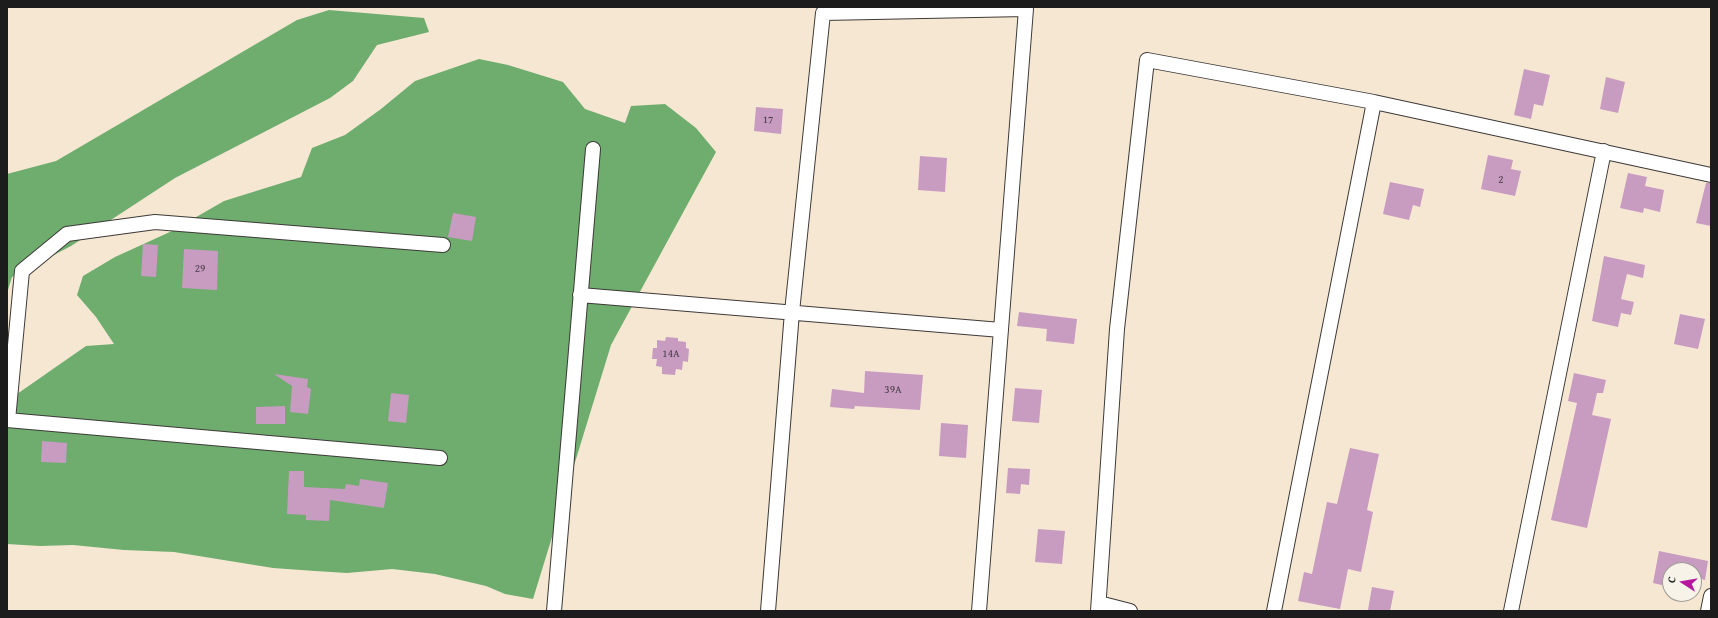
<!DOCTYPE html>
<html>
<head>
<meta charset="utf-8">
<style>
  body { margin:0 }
  #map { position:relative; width:1718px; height:618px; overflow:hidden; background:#f6e7d3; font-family:"Gentium Book Plus",serif }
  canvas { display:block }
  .frame { position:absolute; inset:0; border:8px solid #1c1c1c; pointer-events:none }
  .north { position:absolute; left:1662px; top:562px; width:40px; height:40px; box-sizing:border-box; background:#f7f3e8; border:1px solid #9f9d96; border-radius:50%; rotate:282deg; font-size:11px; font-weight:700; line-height:16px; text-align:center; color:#1c1c1c }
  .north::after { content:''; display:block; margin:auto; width:14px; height:18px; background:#b5179e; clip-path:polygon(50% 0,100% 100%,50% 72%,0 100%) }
</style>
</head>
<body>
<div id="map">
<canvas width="1718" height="618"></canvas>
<div class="frame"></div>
<div class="north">С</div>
</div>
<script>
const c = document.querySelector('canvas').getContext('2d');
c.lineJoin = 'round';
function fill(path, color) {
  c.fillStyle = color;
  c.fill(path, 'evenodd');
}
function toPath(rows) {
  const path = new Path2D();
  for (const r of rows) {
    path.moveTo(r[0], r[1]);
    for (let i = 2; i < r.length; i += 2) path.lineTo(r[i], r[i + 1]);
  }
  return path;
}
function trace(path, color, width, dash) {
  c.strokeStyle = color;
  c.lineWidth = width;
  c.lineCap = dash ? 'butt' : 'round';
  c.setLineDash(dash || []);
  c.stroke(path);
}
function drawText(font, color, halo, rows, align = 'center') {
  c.font = font + ' "Gentium Book Plus",serif';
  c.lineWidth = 3.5;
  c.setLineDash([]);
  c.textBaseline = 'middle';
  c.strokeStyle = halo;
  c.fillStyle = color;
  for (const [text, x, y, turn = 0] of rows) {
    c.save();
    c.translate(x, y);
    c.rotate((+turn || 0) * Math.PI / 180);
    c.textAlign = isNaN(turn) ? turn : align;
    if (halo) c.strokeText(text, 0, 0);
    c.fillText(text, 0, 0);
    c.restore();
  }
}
const forest = toPath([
  [329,10,424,18,429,32,377,45,353,81,330,98,175,178,71,246,12,277,7,293,7,174,56,161,297,20],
  [479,59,508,65,563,82,585,109,625,123,631,106,665,104,696,128,716,152,611,345,533,599,505,594,486,586,435,574,392,569,347,573,315,571,273,568,174,552,124,550,73,545,40,546,7,544,7,401,86,346,114,344,96,317,77,295,83,276,115,257,172,231,224,201,301,177,312,148,345,135,381,109,415,81]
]);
const building = toPath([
  [1524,69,1550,75,1543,106,1534,104,1531,119,1514,115],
  [1606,77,1625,82,1618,113,1600,109],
  [756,107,783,109,781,134,754,131],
  [1488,155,1513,160,1511,169,1521,171,1515,196,1481,189],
  [920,156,947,158,945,192,918,190],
  [1628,173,1647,177,1645,186,1664,190,1660,212,1644,208,1643,213,1620,208],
  [1390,182,1424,189,1420,207,1413,205,1409,220,1383,214],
  [1706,183,1711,183,1711,226,1696,223],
  [453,213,476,217,472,241,448,237],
  [143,244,158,245,156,277,141,276],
  [184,249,218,251,217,290,182,288],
  [1604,256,1645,265,1643,278,1627,274,1621,299,1634,302,1631,315,1621,313,1618,327,1592,321],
  [1019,312,1077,319,1074,344,1046,341,1047,329,1017,326],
  [1680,314,1705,319,1698,349,1674,344],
  [666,337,678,338,678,341,686,342,686,348,689,349,688,362,683,361,682,370,676,369,675,375,662,374,662,367,656,366,657,359,652,359,653,348,657,348,657,340,665,341],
  [865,371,923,375,920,410,855,406,854,409,830,407,832,389,864,393],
  [1574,373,1606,380,1603,393,1597,393,1592,415,1611,419,1587,528,1551,520,1577,403,1568,401],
  [274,374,308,379,307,387,311,389,308,414,290,412,292,386],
  [1015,388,1042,390,1039,423,1012,421],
  [391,393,409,395,406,423,388,421],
  [285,406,285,424,256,424,256,407],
  [941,423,968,425,966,458,939,456],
  [42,441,67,443,66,463,41,462],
  [1350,448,1379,454,1367,510,1373,512,1361,572,1348,569,1340,609,1298,601,1304,572,1312,574,1327,502,1337,504],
  [1008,468,1030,469,1029,485,1021,484,1020,494,1006,493],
  [289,471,304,471,304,487,345,489,346,484,359,486,360,479,388,483,384,508,330,500,329,521,306,520,306,515,287,514],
  [1038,529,1065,531,1062,564,1035,562],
  [1659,551,1708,561,1705,580,1694,577,1694,570,1670,570,1670,587,1653,583],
  [1372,587,1394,591,1390,611,1368,610]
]);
const minor = toPath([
  [580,295,1001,330],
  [7,420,440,458],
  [8,420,22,271,67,234,155,222,443,245],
  [1099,603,1130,611],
  [554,611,593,149],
  [768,611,792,312,823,13,1026,9,979,611],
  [1098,611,1117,329,1147,60,1374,102,1711,175],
  [1274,611,1374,102],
  [1511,611,1604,151],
  [1708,611,1711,596]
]);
const numberNames = [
  ["17",768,120],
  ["2",1501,180],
  ["29",200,269],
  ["14А",671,354],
  ["39А",893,390]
];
fill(forest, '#6ead6e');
fill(building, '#c89bc1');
trace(minor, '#3d3a37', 16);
trace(minor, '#fff', 14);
drawText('11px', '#473c45', null, numberNames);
</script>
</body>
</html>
